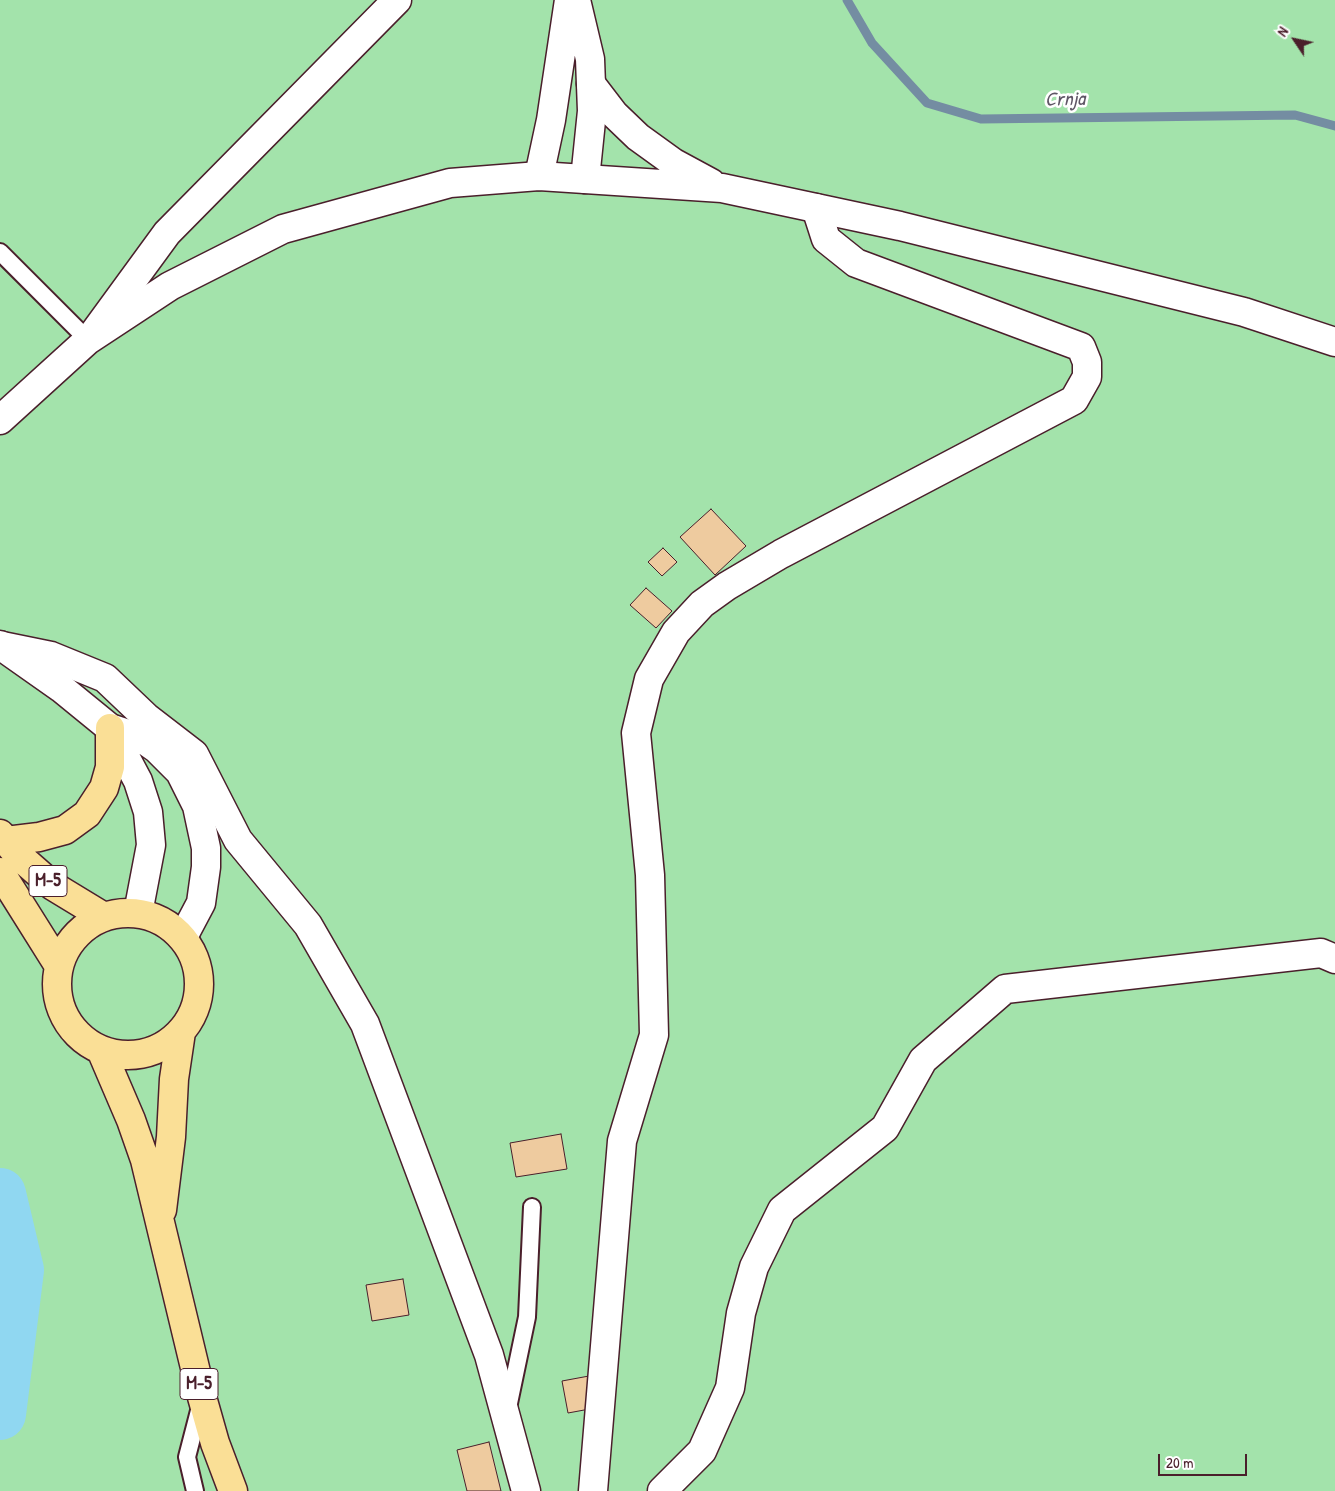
<!DOCTYPE html>
<html>
<head>
<meta charset="utf-8">
<style>
  body { margin:0 }
  #map { position:relative; width:1335px; height:1491px; overflow:hidden; background:#faefe2; font-family:"Patrick Hand",sans-serif }
  canvas { display:block }
  .north { position:absolute; left:1270px; top:15px; width:50px; height:50px; -webkit-text-stroke:4px #fff; paint-order:stroke; rotate:304deg; font-size:14px; font-weight:700; line-height:20px; text-align:center; color:#4a1f2b }
  .north::after { content:''; display:block; margin:auto; width:18px; height:22px; background:#4a1f2b; clip-path:polygon(50% 0,100% 100%,50% 72%,0 100%) }
  .scale { position:absolute; left:1158px; top:1454px; width:89px; height:22px; box-sizing:border-box; border:2px solid #4a1f2b; border-top:0; padding-left:6px; font-size:15px; line-height:18px; white-space:nowrap; color:#4a1f2b; -webkit-text-stroke:4px #fff; paint-order:stroke }
</style>
</head>
<body>
<div id="map">
<canvas width="1335" height="1491"></canvas>
<div class="north">N</div>
<div class="scale">20 m</div>
</div>
<script>
const c = document.querySelector('canvas').getContext('2d');
c.lineJoin = 'round';
function fill(path, color) {
  c.fillStyle = color;
  c.fill(path, 'evenodd');
}
function toPath(rows) {
  const path = new Path2D();
  for (const r of rows) {
    if (r.length === 3) {
      path.moveTo(r[0] + r[2], r[1]);
      path.arc(r[0], r[1], r[2], 0, 2 * Math.PI);
      continue;
    }
    path.moveTo(r[0], r[1]);
    for (let i = 2; i < r.length; i += 2) path.lineTo(r[i], r[i + 1]);
  }
  return path;
}
function trace(path, color, width, dash) {
  c.strokeStyle = color;
  c.lineWidth = width;
  c.lineCap = dash ? 'butt' : 'round';
  c.setLineDash(dash || []);
  c.stroke(path);
}
function drawText(font, color, halo, rows, align = 'center') {
  c.font = font + ' "Patrick Hand",sans-serif';
  c.lineWidth = 5;
  c.setLineDash([]);
  c.textBaseline = 'middle';
  c.strokeStyle = halo;
  c.fillStyle = color;
  for (const [text, x, y, turn = 0] of rows) {
    c.save();
    c.translate(x, y);
    c.rotate((+turn || 0) * Math.PI / 180);
    c.textAlign = isNaN(turn) ? turn : align;
    if (halo) c.strokeText(text, 0, 0);
    c.fillText(text, 0, 0);
    c.restore();
  }
}
const green = toPath([
  [0,0,1335,0,1335,1491,0,1491]
]);
const stream = toPath([
  [847,0,872,43,927,103,981,119,1295,115,1335,126]
]);
const river = toPath([
  [0,1194,18,1270,0,1414]
]);
const building = toPath([
  [711,509,746,546,715,575,680,537,711,509],
  [663,548,677,562,662,576,648,562,663,548],
  [646,588,672,611,656,628,630,605,646,588],
  [561,1134,567,1169,516,1177,510,1143,561,1134],
  [403,1279,409,1315,372,1321,366,1285,403,1279],
  [589,1376,595,1408,568,1413,562,1381,589,1376],
  [489,1442,501,1491,467,1491,457,1450,489,1442]
]);
const lane = toPath([
  [0,252,88,340],
  [508,1408,527,1317,532,1207],
  [195,1491,187,1457,201,1403]
]);
const street = toPath([
  [576,0,590,59,592,111,585,179],
  [539,176,551,120,569,0],
  [91,337,167,233,397,0],
  [2,646,51,656,105,678,146,717,194,754,238,840,308,925,365,1024,489,1355,526,1491],
  [593,1491,622,1141,654,1035,650,875,636,733,649,679,676,632,702,604,727,586,781,554,1074,400,1087,377,1087,362,1081,347,856,263,826,239,816,208],
  [662,1491,702,1451,730,1388,741,1313,754,1267,782,1210,885,1128,923,1060,1005,989,1321,953,1335,959]
]);
const secondary = toPath([
  [591,84,614,114,638,137,674,163,711,183],
  [0,420,88,340,170,286,283,229,450,183,539,176,722,188,900,226,1244,312,1335,342],
  [0,645,61,688,110,728,143,739,157,749,180,772,197,806,206,848,206,867,201,903,183,937],
  [110,728,138,781,148,812,151,845,138,913]
]);
const primary = toPath([
  [0,834,20,857,53,886,104,917],
  [6,841,39,837,65,830,87,814,104,788,110,767,110,728],
  [0,872,59,966],
  [128,984,71],
  [101,1050,131,1120,145,1160,202,1397,215,1443,233,1491],
  [162,1210,171,1137,174,1079,181,1032]
]);
const shields = [
  [48,881,38],
  [199,1384,38]
];
const shieldNames = [
  ["M-5",48,881],
  ["M-5",199,1384]
];
const waterNames = [
  ["Crnja",1065,100,-1]
];
fill(green, '#a3e3ab');
trace(stream, '#748da2', 9);
trace(river, '#90d7f1', 52);
fill(building, '#eecb9f');
trace(building, '#4a1f2b', 1);
trace(lane, '#4a1f2b', 20);
trace(street, '#4a1f2b', 31);
trace(secondary, '#4a1f2b', 31);
trace(primary, '#4a1f2b', 31);
trace(lane, '#fff', 16);
trace(street, '#fff', 28);
trace(secondary, '#fff', 28);
trace(primary, '#fadf96', 28);
for (const [x, y, w] of shields) {
  const box = new Path2D();
  box.roundRect(x - w / 2, y - 15.5, w, 31, 4);
  c.fillStyle = '#fff';
  c.fill(box);
  trace(box, '#4a1f2b', 1);
}
drawText('bold 18px', '#4a1f2b', null, shieldNames);
drawText('italic 20px', '#5f5666', '#fff', waterNames);
</script>
</body>
</html>
